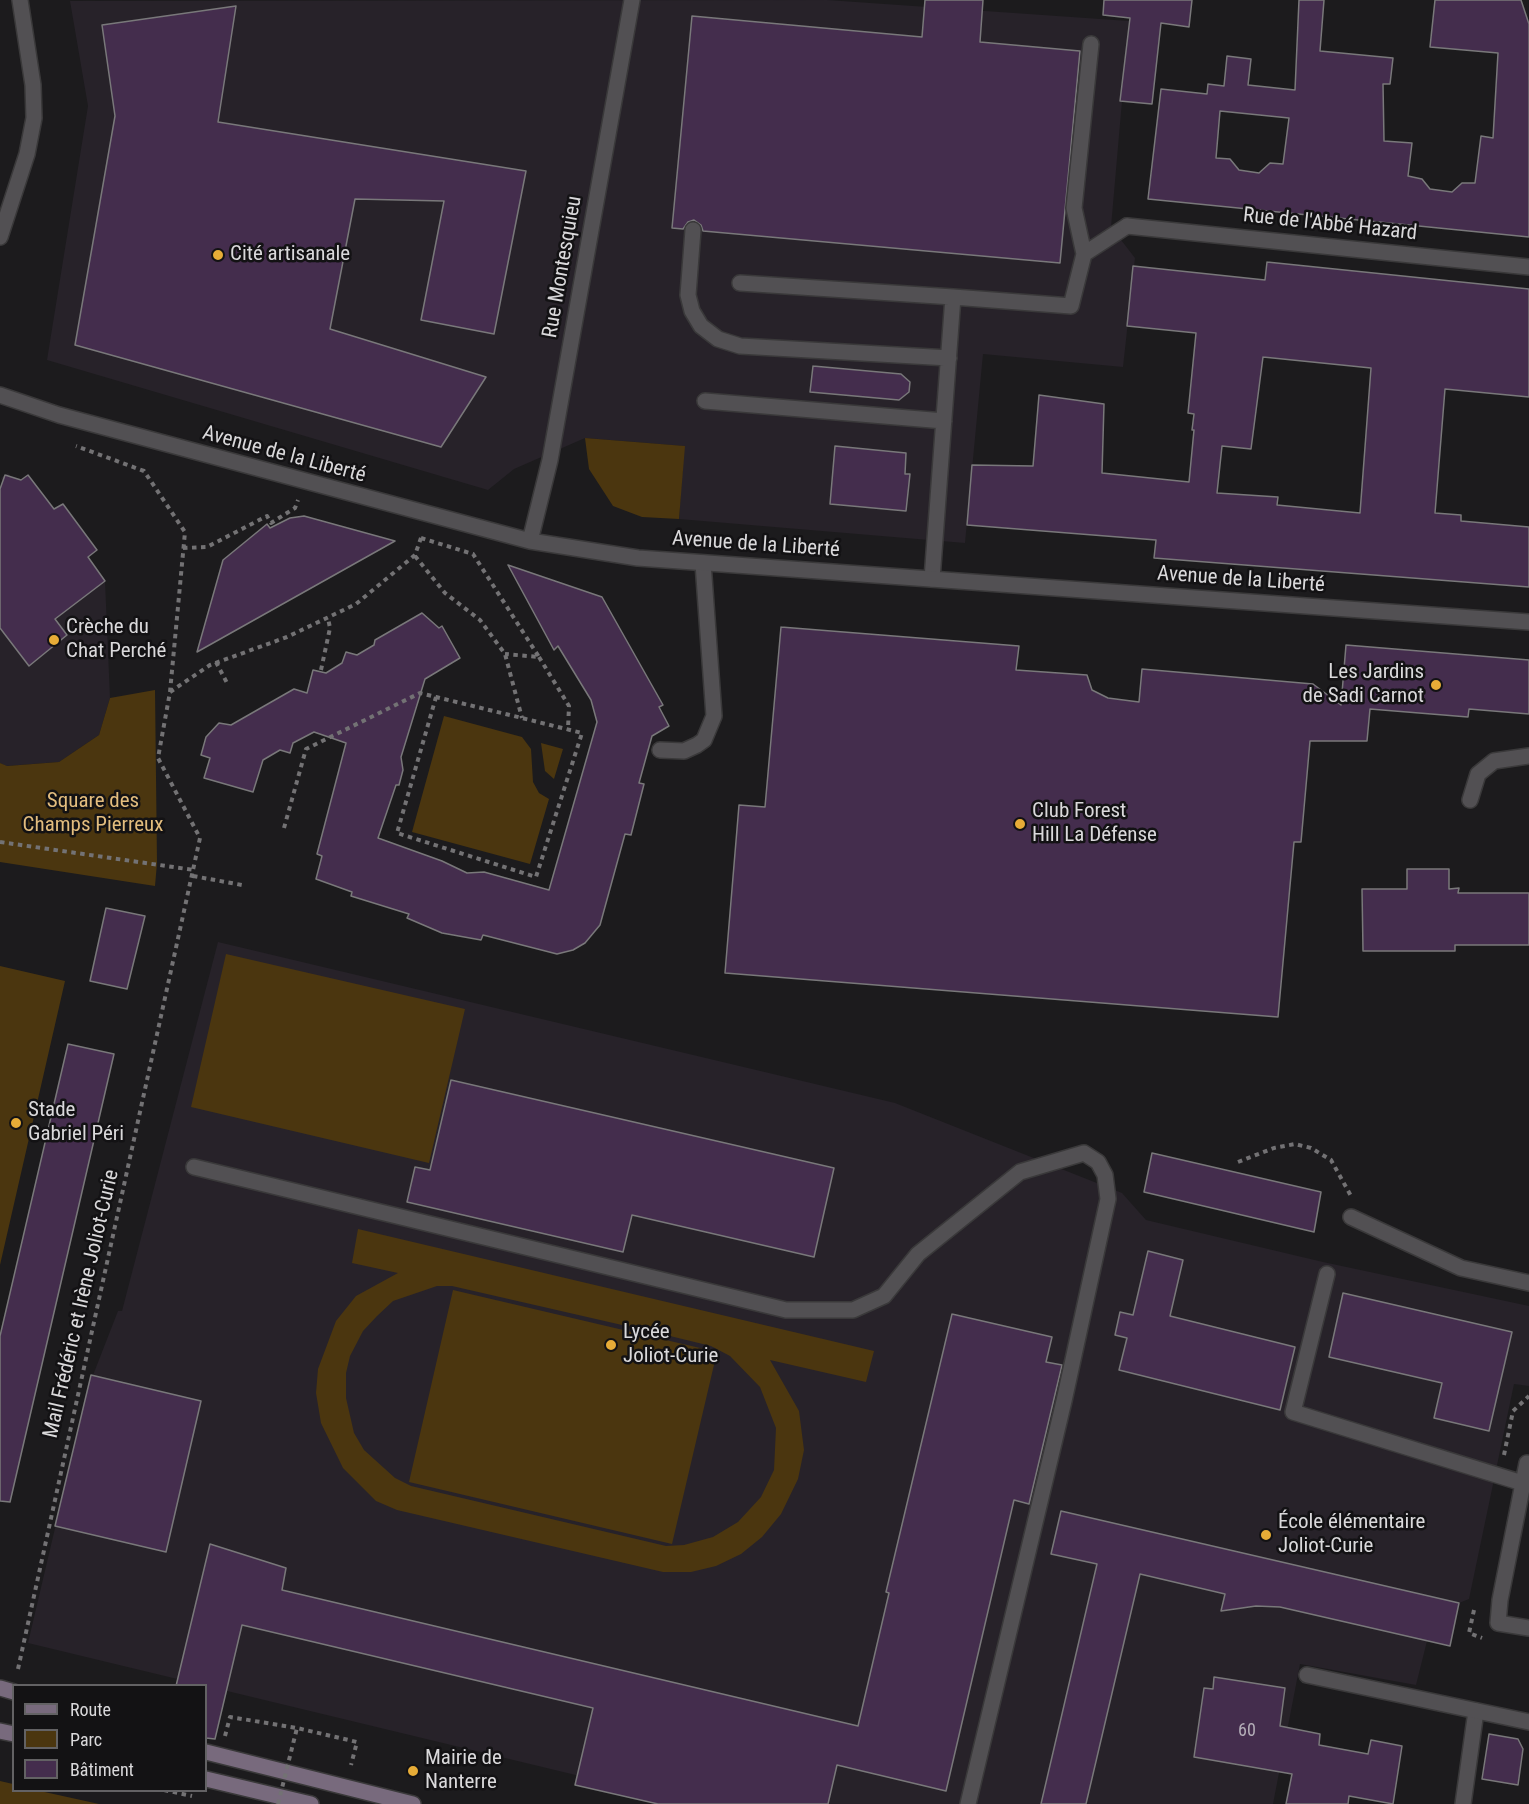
<!DOCTYPE html>
<html>
<head>
<meta charset="utf-8">
<style>
  body { margin:0 }
  #map { position:relative; width:1529px; height:1804px; overflow:hidden; background:#1c1b1d; font-family:"Roboto Condensed",sans-serif }
  canvas { display:block }
  .legend { position:absolute; left:12px; top:1684px; width:195px; height:108px; box-sizing:border-box; background:#131214; border:2px solid #636264; margin:0; padding:8px 10px; list-style:none; font-size:18px; color:#dad9db }
  .legend li { display:flex; align-items:center; gap:12px; height:30px }
  .legend b { width:30px; border:2px solid #636264 }
</style>
</head>
<body>
<div id="map">
<canvas width="1529" height="1804"></canvas>
<ul class="legend">
<li><b style="height:8px;background:#786a7d"></b>Route</li>
<li><b style="height:16px;background:#4b360f"></b>Parc</li>
<li><b style="height:16px;background:#442d4d"></b>Bâtiment</li>
</ul>
</div>
<script>
const c = document.querySelector('canvas').getContext('2d');
c.lineJoin = 'round';
function fill(path, color) {
  c.fillStyle = color;
  c.fill(path, 'evenodd');
}
function toPath(rows) {
  const path = new Path2D();
  for (const r of rows) {
    path.moveTo(r[0], r[1]);
    for (let i = 2; i < r.length; i += 2) path.lineTo(r[i], r[i + 1]);
  }
  return path;
}
function trace(path, color, width, dash) {
  c.strokeStyle = color;
  c.lineWidth = width;
  c.lineCap = dash ? 'butt' : 'round';
  c.setLineDash(dash || []);
  c.stroke(path);
}
function drawText(font, color, halo, rows, align = 'center') {
  c.font = font + ' "Roboto Condensed",sans-serif';
  c.lineWidth = 5;
  c.setLineDash([]);
  c.textBaseline = 'middle';
  c.strokeStyle = halo;
  c.fillStyle = color;
  for (const [text, x, y, turn = 0] of rows) {
    c.save();
    c.translate(x, y);
    c.rotate((+turn || 0) * Math.PI / 180);
    c.textAlign = isNaN(turn) ? turn : align;
    if (halo) c.strokeText(text, 0, 0);
    c.fillText(text, 0, 0);
    c.restore();
  }
}
const built = toPath([
  [827,0,1129,21,1111,227,1135,258,1123,367,983,354,965,543,679,519,684,446,585,438,514,469,488,490,47,360,88,106,70,1],
  [8,473,16,483,28,475,54,509,63,504,97,550,88,557,105,581,110,698,99,735,59,762,6,766,0,763,0,495,4,485,1,478],
  [218,942,895,1103,1122,1193,1146,1220,1323,1262,1529,1306,1529,1386,1514,1384,1469,1599,1459,1603,1450,1646,1427,1641,1416,1685,1300,1664,1273,1804,696,1804,28,1643,88,1388,118,1311,122,1311]
]);
const green = toPath([
  [585,438,685,446,679,519,642,517,613,506,589,469],
  [155,690,157,863,155,886,0,862,0,763,7,766,59,762,99,735,110,698],
  [444,716,522,737,531,749,533,782,539,793,549,799,530,864,412,832],
  [541,743,563,749,554,779,545,771],
  [226,954,465,1009,429,1163,191,1107],
  [0,966,65,981,0,1265],
  [358,1229,874,1351,866,1382,770,1360,799,1411,804,1450,798,1479,781,1514,762,1537,741,1554,716,1566,691,1572,663,1572,397,1510,376,1501,343,1468,321,1423,316,1393,318,1369,336,1321,356,1296,398,1273,352,1263],
  [437,1286,452,1286,670,1336,711,1346,730,1356,760,1387,776,1428,774,1470,761,1497,738,1522,713,1537,684,1545,666,1546,411,1486,395,1478,364,1450,354,1433,346,1398,346,1373,350,1356,363,1331,377,1316,393,1301],
  [453,1290,717,1352,672,1544,409,1482],
  [0,1781,13,1784,14,1790,40,1791,99,1804,0,1804]
]);
const building = toPath([
  [925,0,983,0,980,42,1080,51,1060,263,703,231,701,225,694,220,688,222,683,229,672,228,692,16,922,37,925,0],
  [1104,0,1192,0,1189,27,1161,23,1152,104,1120,101,1130,18,1103,15,1104,0],
  [1299,0,1324,0,1320,51,1393,58,1390,84,1383,84,1384,141,1412,143,1408,176,1422,179,1430,189,1452,192,1462,183,1475,183,1481,136,1493,138,1498,53,1430,47,1435,0,1521,0,1529,24,1529,237,1148,199,1161,89,1207,94,1208,84,1224,86,1227,56,1251,59,1248,85,1295,90,1299,0],
  [1220,111,1289,118,1283,164,1270,163,1259,173,1239,170,1230,159,1216,158,1220,111],
  [236,6,218,122,526,171,494,334,421,320,444,201,355,199,330,329,486,377,441,447,75,345,115,116,102,25,236,6],
  [1267,262,1529,289,1529,397,1445,389,1435,513,1461,515,1461,521,1529,527,1529,587,1154,558,1156,540,967,525,972,465,1033,466,1039,395,1104,404,1102,473,1189,482,1194,430,1192,430,1194,414,1188,413,1196,333,1127,326,1133,266,1265,280,1267,262],
  [1263,357,1371,368,1360,513,1277,505,1278,497,1217,493,1222,446,1251,449,1263,357],
  [813,366,901,374,910,382,909,392,899,400,810,392,813,366],
  [835,446,906,453,905,474,910,474,906,511,830,504,835,446],
  [5,475,21,480,28,475,54,509,63,504,97,550,88,557,105,581,55,619,67,635,29,666,0,628,0,489,5,475],
  [304,516,395,541,197,652,223,560,267,524,270,528,290,518,304,516],
  [508,565,602,597,663,705,659,707,669,726,652,736,639,783,644,784,631,835,625,834,600,925,585,943,573,950,557,954,483,935,481,940,442,933,407,918,409,914,351,896,352,892,316,879,322,856,317,854,346,743,314,732,293,743,290,753,280,750,263,760,253,792,204,778,210,758,201,755,206,737,219,723,231,725,294,689,307,693,313,670,326,673,342,663,346,652,357,655,374,645,375,640,422,613,439,628,442,626,460,658,425,679,401,757,403,770,399,785,396,785,378,838,442,861,467,873,484,872,549,890,597,722,591,700,558,646,554,650,508,565],
  [781,627,1019,646,1016,670,1087,675,1092,690,1108,698,1139,702,1142,669,1313,684,1341,705,1346,645,1529,660,1529,714,1469,709,1468,717,1370,709,1367,741,1310,741,1301,842,1294,842,1278,1017,725,973,739,805,765,807,781,627],
  [1407,869,1449,869,1449,889,1459,888,1458,893,1529,893,1529,945,1455,945,1455,951,1363,951,1362,889,1407,889,1407,869],
  [106,908,145,916,127,989,90,981,106,908],
  [68,1044,114,1054,10,1502,0,1501,0,1336,68,1044],
  [451,1080,834,1168,814,1257,632,1215,623,1252,407,1202,415,1167,430,1170,451,1080],
  [1152,1153,1321,1192,1314,1232,1144,1192,1152,1153],
  [1148,1251,1183,1260,1170,1316,1295,1347,1280,1410,1119,1370,1127,1338,1115,1335,1120,1312,1133,1315,1148,1251],
  [1343,1293,1512,1332,1489,1431,1434,1418,1442,1383,1329,1357,1343,1293],
  [952,1314,1052,1337,1046,1362,1062,1365,1029,1504,1014,1500,946,1791,837,1765,828,1804,658,1804,575,1785,593,1708,242,1625,215,1739,206,1738,206,1686,176,1686,210,1544,286,1568,282,1590,858,1726,889,1593,886,1592,952,1314],
  [91,1375,201,1401,166,1552,55,1526,91,1375],
  [1061,1511,1459,1603,1450,1646,1280,1607,1256,1606,1221,1611,1225,1594,1140,1574,1086,1804,1041,1804,1097,1564,1051,1554,1061,1511],
  [1214,1677,1285,1688,1280,1726,1320,1734,1319,1745,1368,1754,1371,1740,1402,1746,1393,1804,1349,1796,1348,1804,1286,1804,1292,1774,1194,1757,1204,1688,1213,1689,1214,1677],
  [1489,1734,1518,1739,1523,1749,1518,1785,1482,1779,1489,1734]
]);
const path = toPath([
  [421,538,473,554,539,657,505,654],
  [183,548,207,547,267,516,271,523,295,508,298,500],
  [415,556,445,593,480,620,505,654,522,718],
  [539,657,569,706,568,729],
  [216,662,227,683],
  [321,670,330,628,328,618],
  [170,692,210,665,287,637,356,604,415,555,422,535],
  [284,828,306,749,420,693,436,697,522,718,582,733,536,877,397,833,436,697],
  [0,842,194,870],
  [193,876,242,885],
  [1238,1162,1274,1148,1295,1144,1311,1148,1331,1160,1351,1196],
  [1504,1455,1513,1411,1529,1396],
  [1474,1610,1469,1633,1482,1638],
  [18,1669,200,838,158,758,170,692,185,532,144,471,76,446],
  [225,1736,230,1717,297,1728,357,1742,351,1765],
  [164,1790,192,1796]
]);
const service = toPath([
  [693,230,688,295,692,311,701,326,718,339,740,346,949,358],
  [1084,254,1074,208,1091,44],
  [740,283,953,297,932,579],
  [953,297,1071,306,1084,254,1127,226],
  [705,401,944,421],
  [660,750,684,751,697,745,704,740,714,716,703,563],
  [1470,800,1478,774,1494,761,1529,756],
  [194,1167,786,1310,853,1310,884,1296,918,1254,1020,1172,1084,1153,1098,1162,1105,1175,1108,1199,1064,1401,968,1804],
  [1351,1217,1461,1268,1529,1283],
  [1327,1274,1293,1412,1529,1485],
  [1527,1463,1500,1600,1498,1623,1529,1628],
  [1463,1804,1476,1711]
]);
const minor = toPath([
  [1127,226,1529,267],
  [0,237,27,154,34,118,33,85,20,0],
  [0,395,59,415,530,541,638,558,1529,622],
  [530,541,550,460,632,0],
  [1307,1675,1529,1722]
]);
const secondary = toPath([
  [0,1688,14,1692],
  [0,1731,14,1734],
  [206,1752,413,1804],
  [206,1779,311,1804]
]);
const pathBridge = toPath([
  [278,1804,297,1728]
]);
const markers = [
  [218,255,6,"#e7ac37"],
  [54,640,6,"#e7ac37"],
  [1436,685,6,"#e7ac37"],
  [1020,824,6,"#e7ac37"],
  [16,1123,6,"#e7ac37"],
  [611,1345,6,"#e7ac37"],
  [1266,1535,6,"#e7ac37"],
  [413,1771,6,"#e7ac37"]
];
const numberNames = [
  ["60",1247,1731]
];
const streetNames = [
  ["Rue de l'Abbé Hazard",1330,225,6],
  ["Rue Montesquieu",563,267,-80],
  ["Avenue de la Liberté",284,455,15],
  ["Avenue de la Liberté",756,545,4],
  ["Avenue de la Liberté",1241,580,4],
  ["Mail Frédéric et Irène Joliot-Curie",82,1304,-77]
];
const poiNames = [
  ["Cité artisanale",230,255],
  ["Crèche du",66,628],
  ["Chat Perché",66,652],
  ["Les Jardins",1424,673,"right"],
  ["de Sadi Carnot",1424,697,"right"],
  ["Club Forest",1032,812],
  ["Hill La Défense",1032,836],
  ["Stade",28,1111],
  ["Gabriel Péri",28,1135],
  ["Lycée",623,1333],
  ["Joliot-Curie",623,1357],
  ["École élémentaire",1278,1523],
  ["Joliot-Curie",1278,1547],
  ["Mairie de",425,1759],
  ["Nanterre",425,1783]
];
const parkNames = [
  ["Square des",93,802],
  ["Champs Pierreux",93,826]
];
fill(built, '#272229');
fill(green, '#4b360f');
fill(building, '#442d4d');
trace(building, '#79787a', 1.5);
trace(service, '#3a393a', 18);
trace(minor, '#3a393a', 18);
trace(secondary, '#3a393a', 18);
trace(path, '#737274', 4, [4.5, 4.5]);
trace(service, '#525053', 15);
trace(minor, '#525053', 15);
trace(secondary, '#786a7d', 15);
trace(pathBridge, '#737274', 4, [4.5, 4.5]);
for (const [x, y, r, color] of markers) {
  const dot = new Path2D();
  dot.arc(x, y, r, 0, 2 * Math.PI);
  c.fillStyle = color;
  c.fill(dot);
  trace(dot, '#131214', 2);
}
drawText('18px', '#b4aeb8', null, numberNames);
drawText('21px', '#dad9db', '#131214', streetNames);
drawText('21px', '#dad9db', '#131214', poiNames, 'left');
drawText('21px', '#e3bd7e', '#131214', parkNames);
</script>
</body>
</html>
